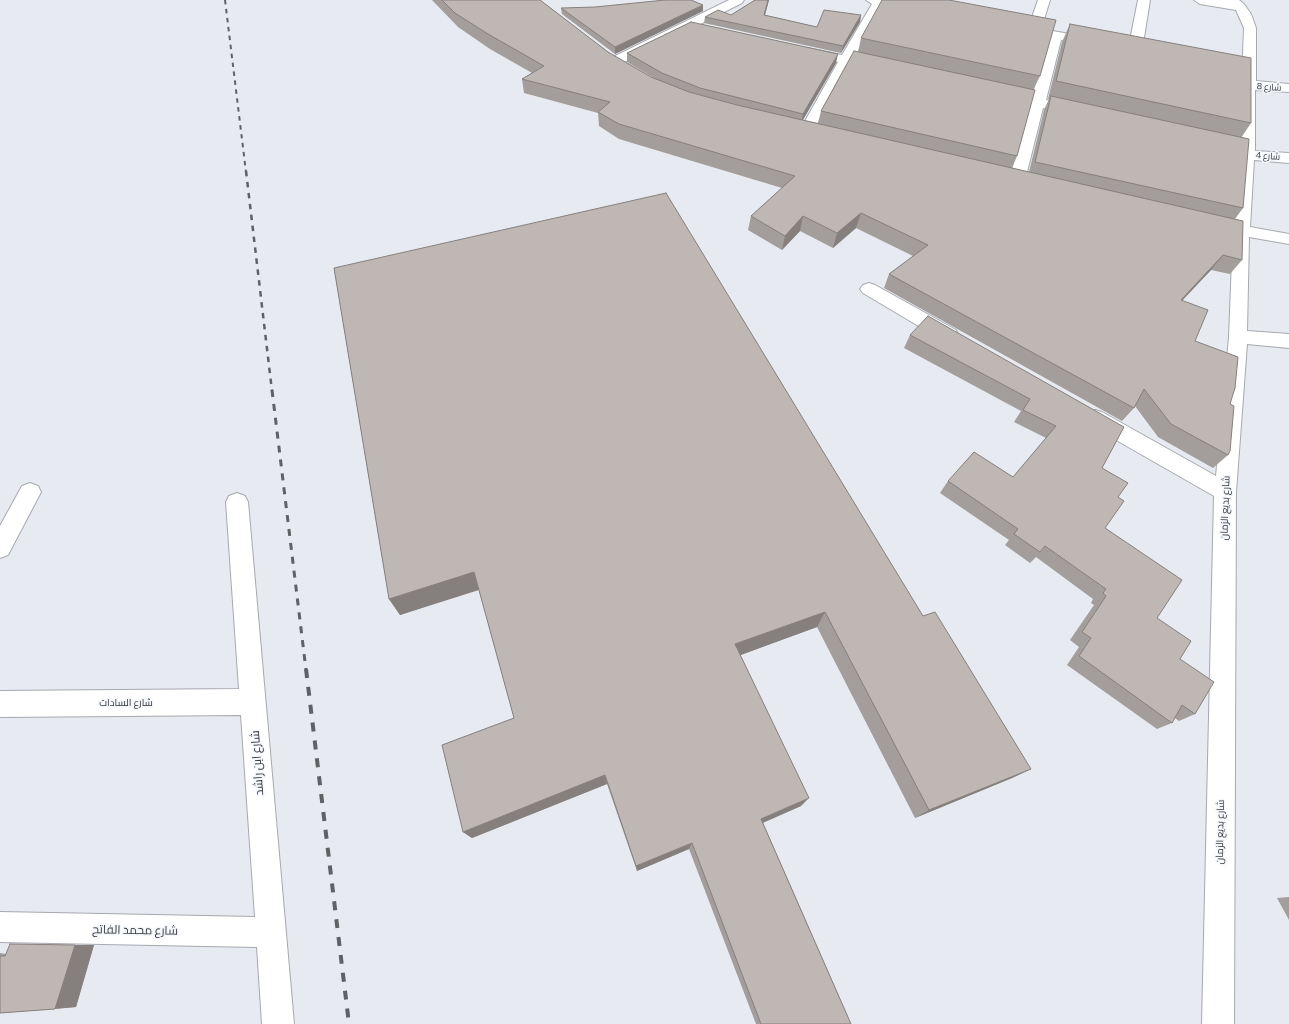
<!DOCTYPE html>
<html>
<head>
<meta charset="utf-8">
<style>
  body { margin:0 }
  canvas { display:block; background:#e7eaf0 }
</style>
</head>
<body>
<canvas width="1289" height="1024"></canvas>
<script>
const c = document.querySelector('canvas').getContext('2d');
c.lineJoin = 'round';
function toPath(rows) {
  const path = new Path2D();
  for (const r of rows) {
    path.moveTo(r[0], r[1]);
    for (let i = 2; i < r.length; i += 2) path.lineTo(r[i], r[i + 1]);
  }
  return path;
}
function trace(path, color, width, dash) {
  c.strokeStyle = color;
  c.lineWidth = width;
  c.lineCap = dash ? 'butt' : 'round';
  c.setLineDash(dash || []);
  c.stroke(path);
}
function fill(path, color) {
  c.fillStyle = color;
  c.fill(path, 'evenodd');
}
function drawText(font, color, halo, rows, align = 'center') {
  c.font = font + ' Commissioner,Cairo,sans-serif';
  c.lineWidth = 3;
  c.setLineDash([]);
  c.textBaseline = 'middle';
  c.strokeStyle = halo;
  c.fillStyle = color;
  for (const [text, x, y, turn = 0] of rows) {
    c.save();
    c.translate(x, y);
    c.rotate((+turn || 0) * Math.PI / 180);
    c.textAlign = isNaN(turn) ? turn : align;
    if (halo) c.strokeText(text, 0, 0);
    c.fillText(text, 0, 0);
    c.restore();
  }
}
const street = toPath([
  [729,0,744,0,742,3,619,65,614,66,609,65,607,62,609,59,729,0],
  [866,0,892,0,914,4,916,7,910,11,883,6,854,58,884,64,886,67,884,70,879,71,850,65,812,133,802,133,800,130,838,62,802,55,800,52,807,48,842,55,872,4,866,0],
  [1038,0,1050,0,1041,29,1093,38,1099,42,1093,46,1061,40,1046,100,1081,108,1083,111,1081,114,1076,115,1043,108,1025,180,1023,183,1017,185,1011,183,1009,180,1030,105,999,98,997,95,999,92,1004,91,1032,97,1049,38,1018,32,1016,29,1022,25,1029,26,1038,0],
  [1138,0,1150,0,1142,50,1135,54,1128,50,1138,0],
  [1194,0,1239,0,1244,4,1251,14,1256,28,1256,81,1289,84,1289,92,1255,90,1255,151,1289,153,1289,163,1254,160,1250,227,1289,234,1289,244,1249,237,1247,331,1289,334,1289,348,1247,344,1236,492,1234,1024,1202,1024,1214,496,1088,424,1085,418,1088,412,1095,410,1102,412,1216,476,1229,337,1233,234,1221,232,1219,228,1221,224,1233,224,1239,155,1244,28,1236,10,1200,4,1194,0],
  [869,283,875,285,956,330,958,335,956,340,949,342,942,340,863,293,860,289,863,285,869,283],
  [30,483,38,486,41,492,8,555,0,558,0,526,22,486,30,483],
  [237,493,245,496,248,502,294,1024,262,1024,257,947,0,942,0,912,255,917,241,715,0,717,0,691,239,689,226,502,229,496,237,493]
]);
const railFar3 = toPath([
  [225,0,246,172]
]);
const railFar2 = toPath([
  [246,171,272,391]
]);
const railFar1 = toPath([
  [272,390,306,670]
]);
const rail = toPath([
  [306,669,349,1024]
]);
const wall = toPath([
  [432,0,540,0,608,52,651,77,654,78,627,62,627,53,836,63,803,120,818,123,821,111,858,52,861,38,1040,76,1033,90,1017,156,1012,168,1029,172,1044,110,1049,99,1048,99,1062,42,1070,24,1251,123,1241,138,1243,208,1235,219,1242,260,1230,274,1211,270,1182,301,1195,341,1230,404,1228,455,1213,468,1158,437,1135,406,1134,408,1122,421,884,288,889,274,913,256,856,228,833,248,800,231,782,250,748,230,751,216,782,188,619,139,599,126,598,113,524,93,522,79,532,73,490,49,458,27],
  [755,0,769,0,765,15,817,27,861,15,860,22,841,53,704,23,705,17,731,15],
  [561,8,703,11,615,54,562,14],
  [334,268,923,616,1031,769,1012,778,915,818,817,627,740,655,801,806,763,823,851,1024,756,1024,689,849,637,871,607,784,472,838,463,832,514,718,479,589,400,615,389,599],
  [910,335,1124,427,1102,468,1118,497,1105,528,1180,659,1195,714,1179,721,1175,718,1172,723,1157,729,1067,665,1079,647,1070,640,1094,605,1091,603,1093,599,1036,557,1030,563,1005,545,1009,540,940,493,948,481,1013,477,1046,438,1014,422,1021,411,904,348],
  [1289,897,1289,920,1277,898],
  [94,945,76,1007,0,1013,0,953,6,954]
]);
const shadedWall = toPath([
  [768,0,769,0,763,22,764,15],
  [703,5,703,11,615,54,615,47],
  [861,15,860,22,841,53,843,46],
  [838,54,836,63,801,123,803,114],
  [861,213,856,228,833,248,837,233],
  [803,216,800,231,782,250,785,236],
  [1223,255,1211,270,1169,314,1181,300],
  [474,572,482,589,400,615,389,599],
  [825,612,817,627,730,659,735,644],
  [1031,769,1012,778,915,818,929,810],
  [605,775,607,784,472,838,463,832],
  [809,798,801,806,755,826,761,819],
  [692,843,689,849,637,871,636,866],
  [75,945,94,945,76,1007,55,1009]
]);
const building = toPath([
  [442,0,540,0,608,52,651,77,689,92,737,105,1243,221,1242,260,1223,255,1181,300,1208,310,1195,341,1238,357,1235,388,1230,404,1234,406,1230,451,1228,455,1171,424,1144,389,1134,408,889,274,928,245,861,213,837,233,803,216,785,236,751,216,795,176,619,124,598,112,610,102,522,79,544,66,488,34,455,13,442,0],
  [665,0,691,0,703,5,615,47,561,8,595,7,665,0],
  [755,0,768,0,764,15,817,27,824,10,861,15,843,46,705,17,718,10,731,15,755,0],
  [882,0,949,0,1056,20,1040,76,861,38,882,0],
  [691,22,838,54,803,114,700,88,662,73,627,53,691,22],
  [1070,24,1251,58,1251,123,1056,81,1070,24],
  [854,51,1035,90,1017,156,821,111,854,51],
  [1051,96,1249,139,1243,208,1035,162,1051,96],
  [666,193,923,616,935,612,1031,769,929,810,825,612,735,644,809,798,761,819,851,1024,761,1024,692,843,636,866,605,775,463,832,442,745,514,718,474,572,389,599,334,268,666,193],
  [928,316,1124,427,1102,468,1128,483,1118,497,1124,501,1105,528,1182,580,1157,618,1191,641,1180,659,1214,682,1195,714,1182,705,1172,723,1079,656,1091,638,1082,632,1106,596,1103,593,1106,589,1045,546,1040,552,1014,534,1018,529,948,481,974,452,1013,477,1056,426,1023,410,1030,399,910,335,928,316],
  [10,944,75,945,55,1009,0,1013,0,956,5,956,10,944]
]);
const farStreetnames = [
  ["شارع 8",1269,87,4],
  ["شارع 4",1268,156,4]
];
const streetNames = [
  ["شارع بديع الزمان",1225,508,-88],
  ["شارع السادات",126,703],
  ["شارع بديع الزمان",1220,832,-89]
];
const nearStreetnames = [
  ["شارع ابن راشد",257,763,-94],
  ["شارع محمد الفاتح",135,930,1]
];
trace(street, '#a6a9af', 2);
fill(street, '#fff');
trace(railFar3, '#5f6164', 2, [4.5, 4.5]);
trace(railFar2, '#5f6164', 2.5, [5.5, 5.5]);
trace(railFar1, '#5f6164', 3, [7, 7]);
trace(rail, '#5f6164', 4, [9, 9]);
fill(wall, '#a39d9b');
fill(shadedWall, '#85807e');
fill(building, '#beb7b4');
trace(building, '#85807e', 1);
drawText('9px', '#393a3c', '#f4f7fe', farStreetnames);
drawText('10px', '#393a3c', '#f4f7fe', streetNames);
drawText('12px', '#393a3c', '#f4f7fe', nearStreetnames);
</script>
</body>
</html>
